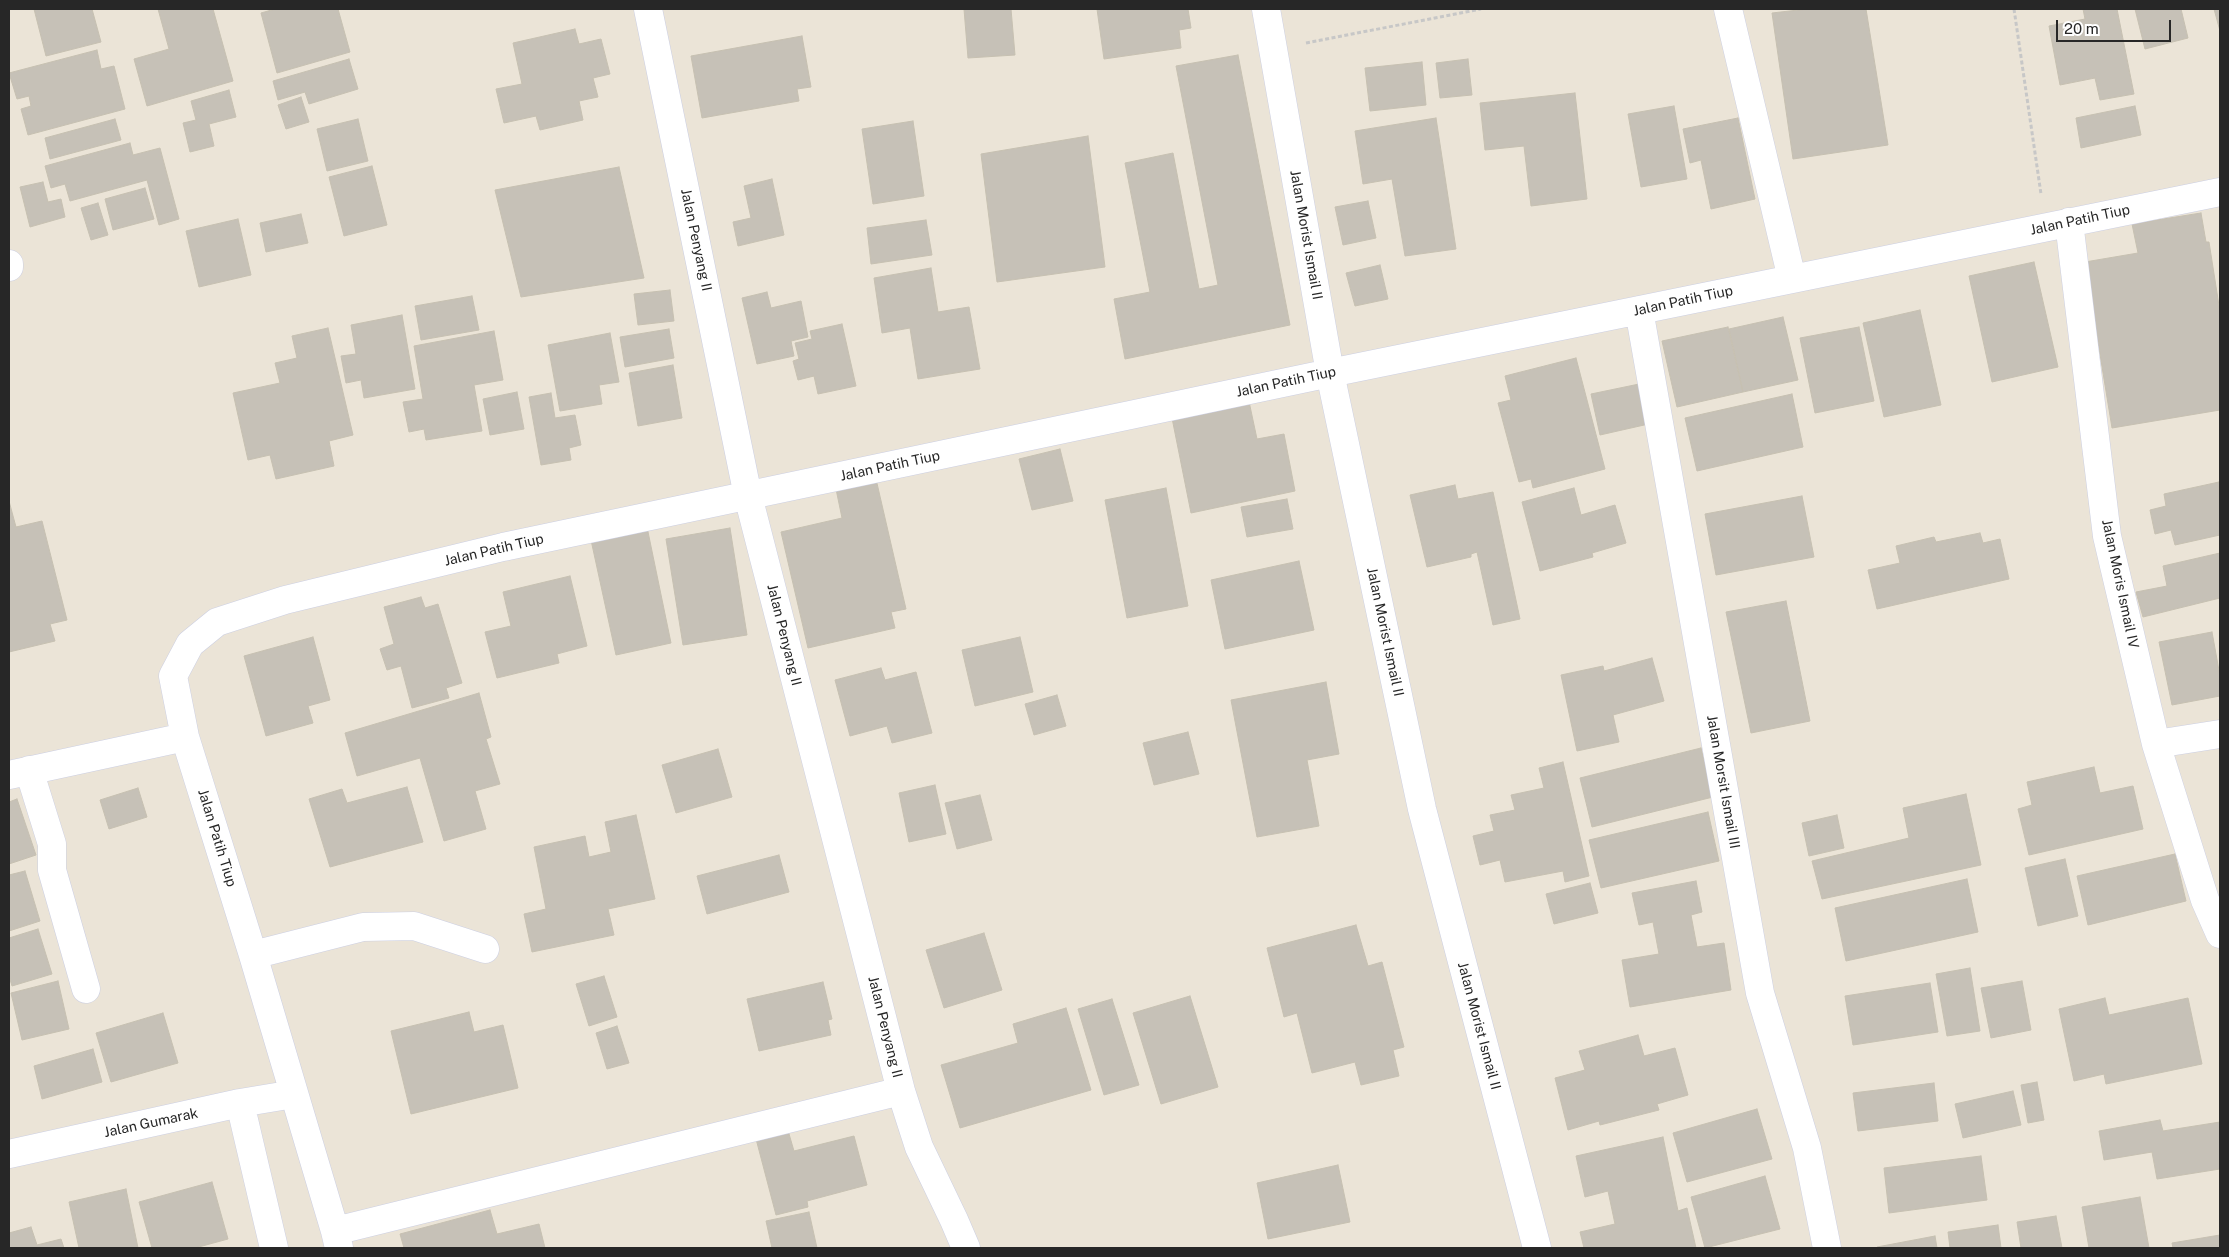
<!DOCTYPE html>
<html>
<head>
<meta charset="utf-8">
<style>
  body { margin:0 }
  #map { position:relative; width:2229px; height:1257px; overflow:hidden; background:#ebe4d7; font-family:"Public Sans",sans-serif }
  canvas { display:block }
  .frame { position:absolute; inset:0; border:10px solid #272727; pointer-events:none }
  .scale { position:absolute; left:2056px; top:20px; width:115px; height:22px; box-sizing:border-box; border:2px solid #272727; border-top:0; padding-left:6px; font-size:15px; line-height:18px; white-space:nowrap; color:#272727; -webkit-text-stroke:4px #fff; paint-order:stroke }
</style>
</head>
<body>
<div id="map">
<canvas width="2229" height="1257"></canvas>
<div class="frame"></div>
<div class="scale">20 m</div>
</div>
<script>
const c = document.querySelector('canvas').getContext('2d');
c.lineJoin = 'round';
function fill(path, color) {
  c.fillStyle = color;
  c.fill(path, 'evenodd');
}
function toPath(rows) {
  const path = new Path2D();
  for (const r of rows) {
    path.moveTo(r[0], r[1]);
    for (let i = 2; i < r.length; i += 2) path.lineTo(r[i], r[i + 1]);
  }
  return path;
}
function trace(path, color, width, dash) {
  c.strokeStyle = color;
  c.lineWidth = width;
  c.lineCap = dash ? 'butt' : 'round';
  c.setLineDash(dash || []);
  c.stroke(path);
}
function drawText(font, color, halo, rows, align = 'center') {
  c.font = font + ' "Public Sans",sans-serif';
  c.lineWidth = 4.5;
  c.setLineDash([]);
  c.textBaseline = 'middle';
  c.strokeStyle = halo;
  c.fillStyle = color;
  for (const [text, x, y, turn = 0] of rows) {
    c.save();
    c.translate(x, y);
    c.rotate((+turn || 0) * Math.PI / 180);
    c.textAlign = isNaN(turn) ? turn : align;
    if (halo) c.strokeText(text, 0, 0);
    c.fillText(text, 0, 0);
    c.restore();
  }
}
const building = toPath([
  [34,9,92,9,101,42,46,56,34,9],
  [158,9,213,9,233,81,147,106,134,59,169,49,158,9],
  [275,9,338,9,350,52,277,73,261,13,275,9],
  [964,9,1011,9,1015,55,968,58,964,9],
  [1097,9,1188,9,1191,28,1179,30,1181,48,1104,59,1097,9],
  [1807,9,1866,9,1888,145,1793,159,1772,13,1807,9],
  [2083,9,2117,9,2134,94,2100,100,2095,78,2060,85,2049,26,2085,19,2083,9],
  [2135,9,2181,9,2188,38,2145,49,2135,9],
  [2214,9,2220,9,2220,31,2214,9],
  [575,29,579,44,601,39,610,74,593,78,598,97,579,101,583,120,540,130,536,116,504,123,496,89,522,84,513,43,575,29],
  [802,36,811,87,797,89,799,101,702,118,691,56,802,36],
  [97,50,101,69,114,66,125,109,28,135,21,109,31,106,29,96,17,99,9,73,97,50],
  [1238,55,1290,325,1125,359,1114,299,1150,292,1125,163,1173,153,1199,289,1218,285,1176,66,1238,55],
  [349,59,358,89,309,104,305,92,278,100,273,81,349,59],
  [1468,59,1472,95,1440,98,1436,63,1468,59],
  [1422,62,1426,105,1370,111,1365,68,1422,62],
  [229,90,236,117,209,124,214,146,190,152,183,123,196,120,191,101,229,90],
  [1575,93,1587,199,1531,206,1524,146,1485,150,1480,103,1575,93],
  [301,97,309,122,286,129,278,105,301,97],
  [1674,106,1687,179,1641,187,1628,114,1674,106],
  [2135,106,2141,135,2081,148,2076,118,2135,106],
  [1436,118,1456,249,1405,256,1392,179,1363,184,1355,131,1436,118],
  [1738,118,1755,199,1711,209,1701,160,1690,163,1683,129,1738,118],
  [115,119,121,140,50,159,45,138,115,119],
  [358,119,368,161,327,171,317,129,358,119],
  [913,121,924,196,873,204,862,129,913,121],
  [1088,136,1105,267,997,282,981,154,1088,136],
  [130,143,133,155,160,148,179,219,159,225,147,180,70,201,65,184,51,188,45,166,130,143],
  [372,166,387,225,344,236,329,177,372,166],
  [619,167,644,278,521,297,495,190,619,167],
  [772,179,784,235,738,246,733,222,751,218,744,186,772,179],
  [43,182,48,202,61,199,65,217,30,227,20,187,43,182],
  [145,188,154,219,113,230,105,199,145,188],
  [1368,201,1376,238,1343,245,1335,207,1368,201],
  [98,203,108,235,91,240,81,208,98,203],
  [2201,213,2206,242,2209,242,2220,312,2220,410,2112,428,2085,262,2138,253,2132,224,2201,213],
  [301,214,308,243,266,252,260,223,301,214],
  [238,219,251,275,199,287,186,231,238,219],
  [926,220,932,255,871,264,867,228,926,220],
  [2034,262,2058,367,1992,382,1969,276,2034,262],
  [1380,265,1388,299,1355,306,1346,273,1380,265],
  [931,268,938,312,969,307,980,369,918,379,910,328,882,333,874,278,931,268],
  [670,290,674,321,638,325,634,294,670,290],
  [767,292,771,308,801,301,808,337,791,341,794,356,757,364,742,298,767,292],
  [472,296,479,330,421,340,415,306,472,296],
  [1920,310,1941,405,1884,417,1863,323,1920,310],
  [402,315,415,389,364,398,361,380,346,383,341,356,356,354,351,325,402,315],
  [1783,317,1798,380,1743,392,1729,329,1783,317],
  [842,324,856,386,818,394,814,376,798,380,793,361,799,359,795,343,812,339,810,331,842,324],
  [1728,327,1743,392,1677,407,1662,341,1728,327],
  [1859,327,1874,401,1815,413,1800,338,1859,327],
  [328,328,353,435,329,441,334,466,276,479,270,455,248,460,233,393,280,383,275,363,297,358,292,336,328,328],
  [669,329,674,358,625,367,620,337,669,329],
  [494,331,503,380,474,385,482,431,426,440,424,429,409,432,403,402,423,399,414,346,494,331],
  [610,333,619,382,599,385,602,404,560,411,548,345,610,333],
  [1576,358,1605,469,1533,488,1531,479,1519,482,1498,403,1511,400,1505,376,1576,358],
  [673,365,682,418,638,426,629,373,673,365],
  [1644,383,1653,423,1600,435,1591,394,1644,383],
  [517,392,524,429,490,435,483,399,517,392],
  [1247,392,1257,439,1284,434,1295,491,1191,513,1170,408,1247,392],
  [551,393,555,418,575,415,581,445,569,448,571,460,541,465,529,397,551,393],
  [1792,394,1803,447,1697,471,1685,418,1792,394],
  [1060,449,1073,501,1032,510,1019,459,1060,449],
  [876,479,906,609,891,612,895,628,808,648,781,532,842,518,836,489,876,479],
  [2219,482,2220,535,2175,545,2171,530,2155,534,2150,510,2166,506,2164,494,2219,482],
  [1455,485,1458,499,1493,492,1520,619,1493,625,1477,552,1471,554,1471,557,1427,567,1410,495,1455,485],
  [1166,488,1188,606,1127,618,1105,500,1166,488],
  [1574,488,1581,515,1615,505,1626,543,1592,553,1593,557,1540,571,1522,502,1574,488],
  [1802,496,1814,557,1716,575,1705,514,1802,496],
  [1287,499,1293,529,1247,537,1241,507,1287,499],
  [9,501,16,527,42,521,67,620,50,624,55,641,9,652,9,501],
  [647,527,671,643,616,655,591,540,647,527],
  [730,528,747,635,683,645,666,539,730,528],
  [1980,533,1983,543,2000,539,2009,579,1877,609,1868,570,1900,563,1896,546,1934,537,1936,542,1980,533],
  [2220,553,2220,598,2143,617,2136,592,2167,586,2163,566,2220,553],
  [1299,561,1314,630,1225,649,1211,580,1299,561],
  [570,576,587,646,557,654,559,663,497,678,485,632,511,626,503,592,570,576],
  [421,597,425,608,438,604,462,683,446,688,449,698,412,708,401,666,387,670,380,649,394,644,384,607,421,597],
  [1786,601,1810,721,1751,733,1726,612,1786,601],
  [2212,632,2220,676,2220,696,2172,705,2159,642,2212,632],
  [313,637,330,700,308,706,313,723,266,736,244,656,313,637],
  [1020,637,1033,692,975,706,962,650,1020,637],
  [1652,658,1664,701,1613,715,1619,742,1577,751,1561,675,1603,666,1604,671,1652,658],
  [881,668,885,680,916,672,932,733,892,743,887,726,850,736,835,680,881,668],
  [1326,682,1339,754,1307,760,1319,826,1257,837,1231,700,1326,682],
  [479,693,491,737,486,739,500,784,475,791,486,829,444,841,420,758,357,776,345,733,479,693],
  [1057,695,1066,726,1034,735,1025,704,1057,695],
  [1188,732,1199,774,1154,785,1143,743,1188,732],
  [1701,748,1713,797,1592,827,1580,778,1701,748],
  [718,749,732,797,676,813,662,765,718,749],
  [1563,762,1589,876,1565,882,1563,871,1505,882,1500,860,1480,865,1473,836,1494,831,1490,815,1515,810,1511,795,1544,788,1539,768,1563,762],
  [2094,767,2100,793,2133,786,2143,829,2029,855,2018,809,2032,805,2027,782,2094,767],
  [935,785,946,834,909,842,899,793,935,785],
  [407,787,423,842,330,867,309,799,342,789,347,803,407,787],
  [138,788,147,817,109,829,100,800,138,788],
  [1966,794,1981,865,1822,899,1812,861,1909,838,1903,808,1966,794],
  [980,795,992,840,957,849,945,803,980,795],
  [17,799,36,855,9,864,9,802,17,799],
  [1708,812,1719,861,1601,888,1589,840,1708,812],
  [636,815,655,899,608,909,614,935,532,952,524,914,546,909,534,847,585,836,589,857,611,852,605,822,636,815],
  [1837,815,1844,848,1809,856,1802,823,1837,815],
  [2175,854,2186,901,2088,925,2077,876,2175,854],
  [779,855,789,892,707,914,697,876,779,855],
  [2065,859,2078,916,2038,926,2025,868,2065,859],
  [25,871,40,921,9,931,9,875,25,871],
  [1967,879,1978,932,1846,961,1835,908,1967,879],
  [1696,881,1702,912,1691,915,1697,947,1724,943,1731,990,1630,1007,1622,960,1659,954,1653,922,1639,925,1632,893,1696,881],
  [1590,883,1598,913,1554,924,1546,894,1590,883],
  [1356,925,1368,966,1382,962,1404,1047,1393,1050,1399,1076,1361,1085,1355,1062,1312,1073,1297,1013,1284,1017,1267,948,1356,925],
  [38,929,52,974,12,986,9,976,9,938,38,929],
  [984,933,1002,990,944,1008,926,950,984,933],
  [1970,968,1980,1031,1947,1036,1936,974,1970,968],
  [604,976,617,1017,589,1026,576,984,604,976],
  [58,981,69,1029,22,1040,11,993,58,981],
  [2022,981,2031,1030,1991,1038,1981,988,2022,981],
  [823,982,832,1019,828,1020,831,1035,759,1051,747,999,823,982],
  [1930,983,1938,1032,1853,1045,1845,996,1930,983],
  [1190,996,1218,1087,1161,1104,1133,1013,1190,996],
  [2105,998,2109,1015,2188,998,2202,1064,2106,1084,2104,1074,2074,1081,2059,1009,2105,998],
  [1112,999,1139,1085,1104,1095,1078,1009,1112,999],
  [1066,1008,1091,1090,960,1128,941,1065,1018,1043,1013,1024,1066,1008],
  [469,1012,474,1032,503,1025,518,1088,411,1114,391,1031,469,1012],
  [163,1013,178,1063,111,1082,96,1033,163,1013],
  [617,1026,629,1063,607,1069,596,1033,617,1026],
  [1638,1035,1644,1056,1675,1048,1688,1095,1657,1104,1659,1110,1600,1125,1599,1121,1568,1130,1555,1078,1585,1070,1579,1051,1638,1035],
  [93,1049,102,1082,42,1099,34,1066,93,1049],
  [2037,1082,2044,1120,2028,1123,2021,1085,2037,1082],
  [1934,1083,1938,1121,1858,1131,1853,1093,1934,1083],
  [2013,1091,2021,1125,1963,1138,1955,1104,2013,1091],
  [1757,1109,1772,1159,1687,1182,1673,1133,1757,1109],
  [2160,1120,2163,1131,2220,1122,2220,1169,2157,1179,2152,1152,2104,1160,2099,1131,2160,1120],
  [787,1127,794,1151,854,1136,867,1185,807,1201,808,1207,776,1215,755,1135,787,1127],
  [1663,1137,1678,1211,1687,1208,1696,1248,1584,1248,1580,1232,1615,1224,1608,1191,1585,1197,1576,1156,1663,1137],
  [1981,1156,1987,1200,1889,1213,1884,1168,1981,1156],
  [1338,1165,1350,1222,1268,1239,1257,1183,1338,1165],
  [1765,1176,1780,1229,1705,1248,1691,1197,1765,1176],
  [212,1182,228,1239,195,1248,152,1248,139,1202,212,1182],
  [126,1189,138,1248,79,1248,69,1202,126,1189],
  [2140,1197,2149,1248,2089,1248,2082,1207,2140,1197],
  [490,1210,497,1234,539,1224,545,1248,404,1248,400,1234,490,1210],
  [809,1212,817,1248,772,1248,766,1221,809,1212],
  [2056,1216,2062,1248,2021,1248,2017,1222,2056,1216],
  [1998,1225,2001,1248,1950,1248,1948,1232,1998,1225],
  [31,1227,37,1245,61,1239,64,1248,9,1248,9,1233,31,1227],
  [2220,1235,2220,1248,2173,1248,2172,1243,2220,1235],
  [1935,1236,1937,1248,1877,1248,1877,1247,1935,1236]
]);
const path = toPath([
  [2014,9,2041,194],
  [1306,43,1481,9]
]);
const minor = toPath([
  [648,9,748,496,901,1091,919,1147,954,1220,966,1248],
  [1266,9,1330,373,1422,809,1537,1248],
  [1728,9,1792,279],
  [2069,222,2107,536,2156,744,2205,900,2220,934],
  [9,264,9,267],
  [1639,310,1760,993,1807,1148,1827,1248],
  [2156,744,2220,734],
  [29,770,52,844,52,870,86,989],
  [9,775,185,737],
  [253,955,363,927,414,926,485,949],
  [240,1103,274,1248],
  [9,1154,240,1103,294,1094],
  [335,1231,901,1091],
  [339,1248,335,1231,253,955,185,737,173,676,190,644,217,622,285,600,503,547,1330,373,2220,192]
]);
const streetNames = [
  ["Jalan Patih Tiup",2080,220,-12],
  ["Jalan Morist Ismail II",1306,235,80],
  ["Jalan Penyang II",696,240,78],
  ["Jalan Patih Tiup",1683,301,-12],
  ["Jalan Patih Tiup",1286,382,-12],
  ["Jalan Patih Tiup",890,466,-12],
  ["Jalan Patih Tiup",494,550,-13],
  ["Jalan Moris Ismail IV",2120,584,78],
  ["Jalan Morist Ismail II",1385,632,78],
  ["Jalan Penyang II",784,635,76],
  ["Jalan Morsit Ismail III",1723,782,80],
  ["Jalan Patih Tiup",217,838,73],
  ["Jalan Morist Ismail II",1479,1026,75],
  ["Jalan Penyang II",885,1027,76],
  ["Jalan Gumarak",151,1123,-12]
];
fill(building, '#c6c1b7');
trace(building, '#c6c0b1', 1);
trace(minor, '#cccfe2', 29);
trace(path, '#c7c7c7', 3, [4, 2.5]);
trace(minor, '#fff', 28);
drawText('14px', '#272727', '#fff', streetNames);
</script>
</body>
</html>
